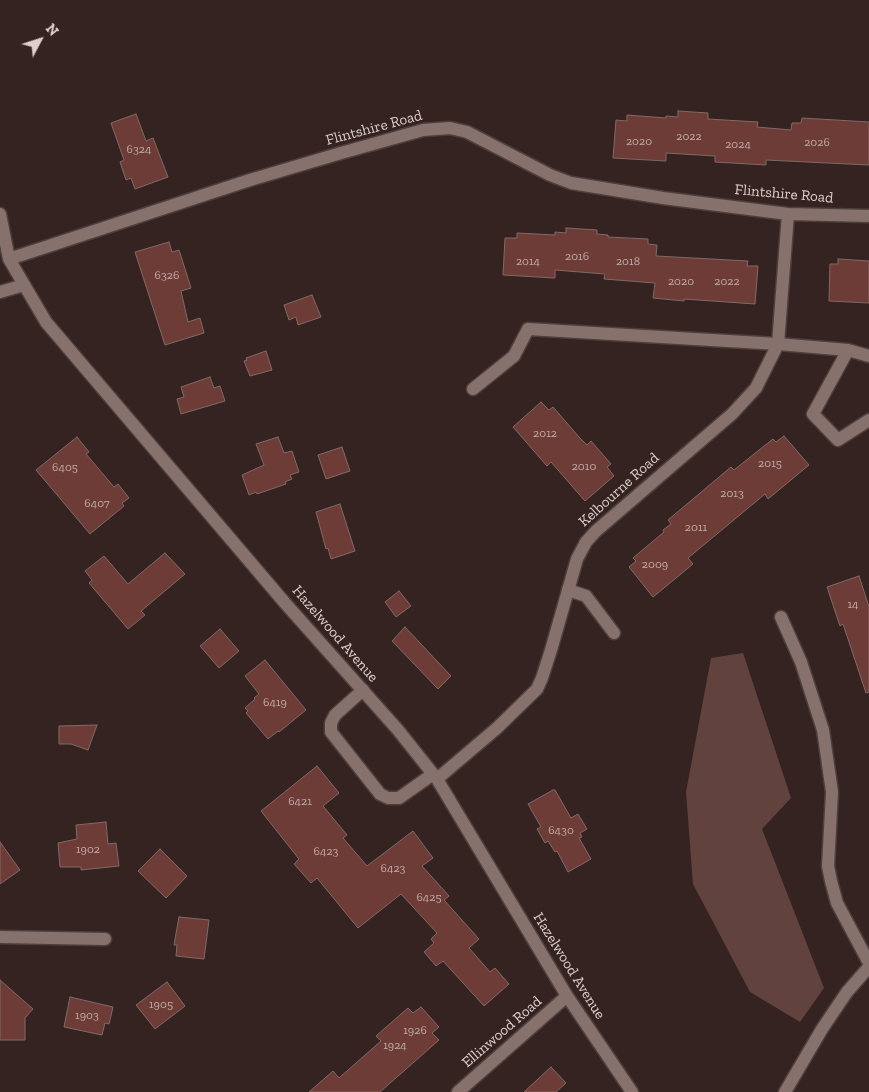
<!DOCTYPE html>
<html>
<head>
<meta charset="utf-8">
<style>
  body { margin:0 }
  #map { position:relative; width:869px; height:1092px; overflow:hidden; background:#352321; font-family:"Zilla Slab",serif }
  canvas { display:block }
  .north { position:absolute; left:15px; top:15px; width:50px; height:50px; -webkit-text-stroke:4px #352321; paint-order:stroke; rotate:50deg; font-size:14px; font-weight:700; line-height:20px; text-align:center; color:#ddd0ce }
  .north::after { content:''; display:block; margin:auto; width:18px; height:22px; background:#ddd0ce; clip-path:polygon(50% 0,100% 100%,50% 72%,0 100%) }
</style>
</head>
<body>
<div id="map">
<canvas width="869" height="1092"></canvas>
<div class="north">N</div>
</div>
<script>
const c = document.querySelector('canvas').getContext('2d');
c.lineJoin = 'round';
function fill(path, color) {
  c.fillStyle = color;
  c.fill(path, 'evenodd');
}
function toPath(rows) {
  const path = new Path2D();
  for (const r of rows) {
    path.moveTo(r[0], r[1]);
    for (let i = 2; i < r.length; i += 2) path.lineTo(r[i], r[i + 1]);
  }
  return path;
}
function trace(path, color, width, dash) {
  c.strokeStyle = color;
  c.lineWidth = width;
  c.lineCap = dash ? 'butt' : 'round';
  c.setLineDash(dash || []);
  c.stroke(path);
}
function drawText(font, color, halo, rows, align = 'center') {
  c.font = font + ' "Zilla Slab",serif';
  c.lineWidth = 5;
  c.setLineDash([]);
  c.textBaseline = 'middle';
  c.strokeStyle = halo;
  c.fillStyle = color;
  for (const [text, x, y, turn = 0] of rows) {
    c.save();
    c.translate(x, y);
    c.rotate((+turn || 0) * Math.PI / 180);
    c.textAlign = isNaN(turn) ? turn : align;
    if (halo) c.strokeText(text, 0, 0);
    c.fillText(text, 0, 0);
    c.restore();
  }
}
const green = toPath([
  [743,653,791,798,762,829,824,988,800,1022,750,992,693,884,686,792,711,658]
]);
const building = toPath([
  [678,111,708,113,708,119,758,122,757,127,791,130,792,123,801,123,802,118,869,122,869,165,766,160,766,165,715,162,715,156,666,153,666,161,613,158,616,120,627,121,627,115,666,118,666,116,678,117,678,111],
  [136,114,146,141,153,138,168,177,135,189,131,178,126,180,120,162,124,160,111,123,136,114],
  [566,228,597,230,597,234,608,235,608,237,648,239,648,244,657,245,656,256,748,261,747,266,758,266,755,304,684,299,684,301,653,298,655,283,604,279,605,274,555,270,555,278,503,275,505,238,517,238,517,233,555,235,555,232,566,233,566,228],
  [169,242,172,252,179,250,191,288,181,291,188,322,200,318,204,333,165,345,135,252,169,242],
  [838,259,869,261,869,303,829,301,830,264,838,264,838,259],
  [312,295,321,317,298,325,296,317,289,320,284,305,312,295],
  [266,351,272,370,250,376,244,361,247,360,246,358,266,351],
  [210,377,214,388,220,386,225,401,181,414,177,399,184,397,181,387,210,377],
  [541,402,549,410,553,407,579,437,587,445,591,441,611,464,607,467,614,476,585,501,551,462,547,466,513,427,541,402],
  [784,436,809,465,768,499,765,494,688,558,693,564,653,597,629,567,636,561,633,558,664,532,663,530,671,524,668,520,731,467,734,470,773,439,776,442,784,436],
  [77,437,89,452,86,454,114,487,118,484,129,498,122,503,124,506,90,534,36,470,77,437],
  [278,437,284,453,292,451,299,472,290,475,292,479,285,482,286,484,257,494,256,492,249,495,242,475,264,465,256,444,278,437],
  [342,447,350,471,326,479,318,455,342,447],
  [340,504,355,551,331,559,328,548,326,549,316,512,340,504],
  [165,553,185,574,141,611,145,615,128,629,89,583,92,580,85,571,104,556,128,584,165,553],
  [859,576,869,607,869,692,866,693,843,624,840,626,827,587,859,576],
  [399,591,411,606,396,617,385,602,399,591],
  [405,627,451,676,438,689,392,641,405,627],
  [220,629,239,651,219,668,200,646,220,629],
  [265,660,306,710,279,732,278,731,268,739,246,713,248,711,245,708,255,699,254,698,259,694,245,676,265,660],
  [97,725,88,750,71,744,59,744,59,726,97,725],
  [317,766,339,793,323,806,347,835,343,838,367,866,413,831,433,858,422,866,449,896,444,900,479,939,469,948,490,972,495,968,509,984,484,1006,443,961,436,966,424,952,434,943,431,939,437,933,401,894,358,928,317,878,311,883,294,864,299,859,261,811,317,766],
  [553,790,555,790,571,818,578,814,587,829,580,833,582,837,579,838,591,859,568,872,557,851,555,852,548,841,545,843,537,829,541,827,528,804,553,790],
  [106,822,108,844,116,843,119,866,81,870,81,867,60,867,58,843,77,839,76,825,106,822],
  [0,842,20,870,0,884,0,842],
  [160,849,187,876,166,898,138,871,160,849],
  [179,917,209,920,204,959,176,956,177,945,174,945,179,917],
  [0,980,33,1009,25,1018,25,1040,0,1040,0,980],
  [167,982,185,1006,155,1029,136,1005,167,982],
  [70,997,113,1007,109,1024,105,1023,102,1035,64,1027,70,997],
  [421,1007,439,1027,432,1033,439,1040,380,1092,309,1092,333,1071,339,1078,381,1041,376,1036,408,1008,413,1013,421,1007],
  [551,1067,566,1083,556,1092,524,1092,551,1067]
]);
const lane = toPath([
  [848,350,813,414,838,440,869,420],
  [473,389,514,356,528,329,778,344,848,350,869,356],
  [568,590,586,596,614,633],
  [363,690,335,715,331,723,331,732,380,794,388,798,399,798,433,774]
]);
const street = toPath([
  [0,214,9,259,46,322,285,603,398,730,437,779,567,996,632,1092],
  [9,259,250,180,341,153,423,130,450,128,467,132,550,175,571,183,663,198,788,214,869,216],
  [0,292,24,285],
  [781,617,801,662,823,730,832,792,828,866,831,881,837,903,869,963],
  [437,779,497,728,537,689,542,678,551,650,577,559,586,542,596,531,732,414,756,388,778,344,788,214],
  [0,937,105,939],
  [458,1092,567,996],
  [785,1092,822,1029,847,992,869,967]
]);
const numberNames = [
  ["2022",689,137],
  ["2020",639,142],
  ["2026",817,143],
  ["2024",738,145],
  ["6324",139,150],
  ["2016",577,257],
  ["2014",528,262],
  ["2018",628,262],
  ["6326",167,276],
  ["2020",681,282],
  ["2022",727,282],
  ["2012",545,434],
  ["2015",770,464],
  ["2010",584,467],
  ["6405",65,468],
  ["2013",732,494],
  ["6407",97,504],
  ["2011",696,528],
  ["2009",655,565],
  ["14",853,605],
  ["6419",275,703],
  ["6421",300,802],
  ["6430",561,831],
  ["1902",88,850],
  ["6423",326,852],
  ["6423",393,869],
  ["6425",429,898],
  ["1905",161,1005],
  ["1903",87,1016],
  ["1926",415,1031],
  ["1924",395,1046]
];
const streetNames = [
  ["Flintshire Road",374,128,-15],
  ["Flintshire Road",784,194,5],
  ["Kelbourne Road",619,490,-42],
  ["Hazelwood Avenue",335,634,49],
  ["Hazelwood Avenue",569,966,58],
  ["Ellinwood Road",502,1032,-41]
];
fill(green, '#62423d');
fill(building, '#6e3c36');
trace(building, '#806a67', 1);
trace(lane, '#4e3f3d', 15);
trace(street, '#4e3f3d', 15);
trace(lane, '#86716d', 12);
trace(street, '#86716d', 12);
drawText('12px', '#c1aba8', null, numberNames);
drawText('15px', '#ddd0ce', '#352321', streetNames);
</script>
</body>
</html>
